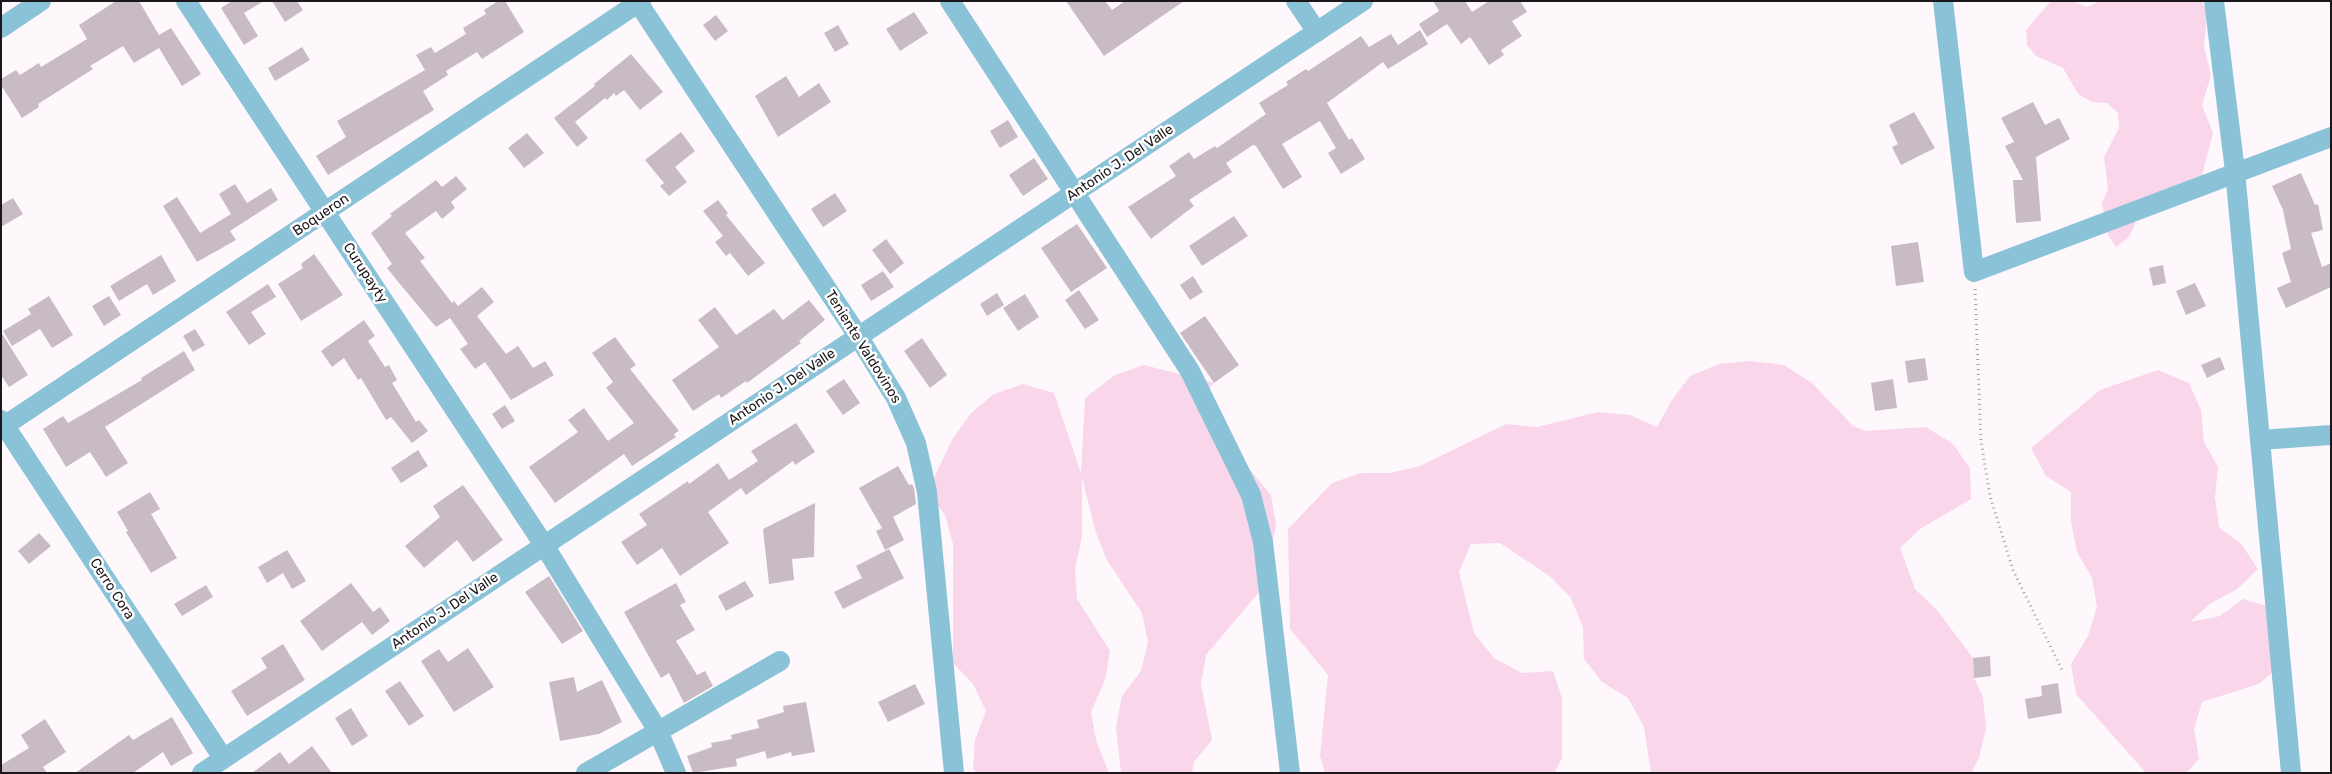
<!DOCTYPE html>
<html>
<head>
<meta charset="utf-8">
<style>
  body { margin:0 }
  #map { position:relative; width:2332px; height:774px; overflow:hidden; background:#fef8fc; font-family:Rubik,sans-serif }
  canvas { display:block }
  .frame { position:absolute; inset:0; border:2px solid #1c171a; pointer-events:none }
</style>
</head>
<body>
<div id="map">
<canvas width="2332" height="774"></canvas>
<div class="frame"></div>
</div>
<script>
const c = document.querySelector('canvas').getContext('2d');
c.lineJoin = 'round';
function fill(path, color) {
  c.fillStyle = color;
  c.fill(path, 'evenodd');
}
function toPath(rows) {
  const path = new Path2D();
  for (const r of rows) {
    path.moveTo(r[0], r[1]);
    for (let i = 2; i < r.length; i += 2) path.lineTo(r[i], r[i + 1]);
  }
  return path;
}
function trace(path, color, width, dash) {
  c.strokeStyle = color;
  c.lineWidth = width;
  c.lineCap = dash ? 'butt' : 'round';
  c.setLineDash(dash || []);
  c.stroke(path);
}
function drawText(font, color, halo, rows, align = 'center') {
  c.font = font + ' Rubik,sans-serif';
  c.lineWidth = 5;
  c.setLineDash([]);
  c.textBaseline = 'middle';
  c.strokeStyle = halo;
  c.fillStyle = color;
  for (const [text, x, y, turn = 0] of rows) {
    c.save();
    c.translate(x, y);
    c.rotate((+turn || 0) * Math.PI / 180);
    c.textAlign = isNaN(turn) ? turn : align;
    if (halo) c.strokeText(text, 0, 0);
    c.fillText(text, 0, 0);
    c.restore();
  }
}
const green = toPath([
  [2051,1,2073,1,2087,7,2100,1,2202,1,2207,15,2204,47,2211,75,2202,105,2213,133,2201,179,2136,209,2135,224,2129,237,2116,247,2108,235,2102,204,2108,188,2104,157,2119,128,2118,113,2107,103,2092,102,2078,94,2063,68,2036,56,2027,45,2026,30],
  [1750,361,1784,365,1812,383,1853,426,1866,431,1926,427,1953,444,1970,468,1971,499,1920,529,1900,548,1915,589,1937,610,1973,658,1974,678,1983,697,1986,728,1979,758,1971,773,1651,773,1644,727,1628,698,1602,682,1584,659,1583,628,1571,598,1551,577,1500,543,1471,544,1459,572,1474,633,1494,658,1522,673,1553,671,1562,698,1562,758,1554,773,1325,773,1320,756,1328,675,1290,629,1288,529,1332,483,1361,473,1390,473,1420,466,1506,424,1537,427,1598,412,1630,415,1657,427,1672,400,1690,376,1719,364],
  [1144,365,1214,383,1206,393,1231,447,1271,495,1276,525,1265,585,1206,655,1201,684,1212,740,1194,762,1192,773,1121,773,1116,727,1122,696,1141,671,1148,642,1142,613,1107,560,1096,533,1082,478,1082,536,1075,569,1077,599,1110,651,1105,680,1091,712,1096,740,1109,773,976,773,973,769,975,740,986,711,973,684,953,663,953,544,945,515,927,492,953,438,972,412,994,394,1023,384,1054,393,1081,473,1085,398,1115,375],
  [2158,370,2189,383,2201,410,2204,442,2218,467,2215,497,2219,527,2242,545,2258,569,2236,590,2211,603,2190,622,2220,616,2243,599,2274,608,2283,663,2259,684,2202,702,2194,729,2199,759,2186,773,2146,773,2076,694,2071,664,2088,636,2097,607,2092,578,2077,552,2071,522,2071,492,2046,476,2031,448,2100,390]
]);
const building = toPath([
  [116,1,139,1,159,35,171,28,201,74,182,86,159,48,134,63,123,46,90,66,93,69,38,104,39,107,22,118,1,85,1,79,16,70,20,75,39,63,41,67,87,39,79,25],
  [232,1,264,1,244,13,258,36,244,45,221,8],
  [272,1,297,1,303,10,285,22],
  [498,1,505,1,524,32,482,59,477,52,446,71,448,75,423,91,434,110,328,175,316,156,346,137,337,121,425,70,416,55,431,47,435,53,466,34,463,28,486,14,484,10],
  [1066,1,1105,1,1112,10,1125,1,1184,1,1104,56],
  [1433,1,1465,1,1472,12,1489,1,1520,1,1527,12,1512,21,1522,36,1501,50,1504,55,1489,65,1470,37,1461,44,1447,24,1427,37,1419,24,1439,11],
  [914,12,928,33,900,51,886,29],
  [716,15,728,31,715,41,703,25],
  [838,25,849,44,835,52,824,33],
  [1420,30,1428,44,1388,69,1383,62,1327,103,1349,140,1352,138,1365,159,1341,174,1328,153,1336,148,1320,121,1282,144,1302,177,1283,189,1256,146,1253,145,1226,163,1232,172,1189,200,1194,206,1151,239,1128,207,1176,176,1169,166,1189,152,1194,159,1215,146,1217,148,1266,114,1259,103,1288,85,1286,82,1306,69,1308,71,1361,36,1369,47,1391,34,1398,45],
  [302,47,310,60,275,81,268,68],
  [631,54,663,92,640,110,624,90,616,96,614,93,607,100,605,98,575,122,588,138,577,147,554,118,595,86,594,84],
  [786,76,799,97,819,83,831,102,778,137,755,96],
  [2033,102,2045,125,2059,118,2070,139,2036,157,2041,221,2016,223,2013,180,2023,180,2005,146,2014,142,2001,118],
  [1914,112,1935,148,1901,165,1892,147,1898,144,1889,125],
  [1008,120,1018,137,1000,148,990,131],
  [681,132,695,151,675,167,687,182,669,196,660,186,664,183,645,160],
  [527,133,544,153,524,168,508,148],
  [1034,158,1048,179,1023,196,1009,175],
  [2301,173,2315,205,2318,204,2323,230,2311,233,2322,267,2331,263,2331,287,2286,308,2277,288,2291,282,2282,253,2291,249,2283,210,2272,186],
  [456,176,467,189,451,202,455,208,442,219,436,211,405,233,425,258,420,261,452,303,454,301,458,306,482,287,494,302,477,316,506,354,518,346,533,368,545,361,554,375,511,400,485,362,475,369,460,349,468,344,450,318,436,327,399,283,387,268,392,264,371,233,392,216,390,214,436,180,442,187],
  [235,184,247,203,271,188,278,200,230,231,236,240,197,262,163,206,177,197,200,233,231,214,219,194],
  [835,193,847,211,823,227,811,209],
  [13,198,23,214,1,227,1,205],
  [718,200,728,213,726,215,765,263,748,276,730,253,726,256,715,242,723,236,703,211],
  [1234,216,1248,236,1202,266,1189,246],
  [1077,224,1107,268,1071,292,1041,248],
  [886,239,904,263,890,274,872,250],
  [1918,242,1924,282,1896,286,1891,246],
  [314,254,343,295,301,321,278,284,303,268,301,264],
  [161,255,176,281,153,295,147,284,119,301,110,286],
  [2163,265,2166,283,2153,286,2149,268],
  [883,271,894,287,871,301,861,285],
  [1193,276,1203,292,1190,300,1180,285],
  [2195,283,2206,306,2186,315,2176,291],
  [268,284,276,297,251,312,266,334,249,345,226,312],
  [1079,290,1099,320,1085,329,1065,300],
  [997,293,1004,305,987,316,980,304],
  [1025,294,1039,317,1018,331,1003,308],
  [49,296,73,335,52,348,40,329,12,346,3,331,31,314,28,309],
  [109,296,121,315,104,326,92,306],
  [809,300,825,320,799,341,801,343,747,383,746,381,721,398,719,394,693,411,672,380,719,347,698,320,715,307,736,335,774,309,783,320],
  [1205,316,1239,365,1214,383,1180,333],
  [364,320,375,336,368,341,385,367,389,365,397,380,392,383,416,422,419,420,428,431,412,443,391,417,386,420,361,378,358,380,344,358,332,367,321,351],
  [195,329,205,345,193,352,183,336],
  [1,332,28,375,9,387,1,375],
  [615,337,636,365,630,369,679,431,674,434,676,437,632,466,624,454,555,503,529,467,578,432,568,420,584,408,608,441,634,423,606,388,613,382,592,353],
  [922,338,947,375,930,388,904,351],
  [184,351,195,370,105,427,128,463,106,477,90,452,66,467,43,429,63,416,68,423,142,380,141,378],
  [2220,357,2225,369,2207,378,2201,365],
  [1925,358,1928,380,1908,383,1905,361],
  [844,379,860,403,843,415,826,391],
  [1893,379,1897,408,1875,411,1871,383],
  [505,405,515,421,502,429,492,414],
  [796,423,815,452,795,465,793,461,746,495,741,488,708,512,729,543,680,576,662,548,637,565,621,542,647,525,639,514,688,481,689,484,718,463,729,480,758,461,751,451],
  [418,450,428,466,401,483,391,468],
  [898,466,909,485,912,484,914,488,916,504,893,517,904,540,885,550,876,531,882,528,859,488],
  [463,485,503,540,473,562,457,540,424,568,405,546,440,517,433,506],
  [150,492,160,509,151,514,177,558,151,573,126,532,128,531,117,512],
  [815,503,814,557,792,559,794,580,769,584,763,529],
  [39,533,51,546,29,564,18,551],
  [889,549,904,578,843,609,834,592,862,578,856,566],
  [287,550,306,581,292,589,283,573,267,583,258,567],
  [549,576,583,631,562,644,525,592],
  [745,581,754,596,726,611,718,596],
  [351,583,373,612,380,607,390,621,372,635,362,622,322,651,300,621],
  [676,583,686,602,680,605,695,630,676,641,697,675,705,671,713,686,684,703,669,673,661,678,624,612],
  [206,585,213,597,182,616,174,604],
  [283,644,305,680,247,716,231,691,267,668,261,658],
  [468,648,494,687,454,712,421,661,439,649,448,662],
  [1990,656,1991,676,1974,678,1973,658],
  [574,677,577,692,602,680,622,722,599,734,560,741,549,682],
  [400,681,424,716,409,726,385,691],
  [2058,683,2062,713,2028,719,2025,699,2042,696,2041,686],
  [915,684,925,704,888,722,878,702],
  [806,702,815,752,792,756,791,752,767,759,765,751,736,759,737,766,693,773,687,756,712,747,711,743,732,739,731,735,759,728,757,720,784,712,783,706],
  [351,708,368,736,352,746,335,718],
  [172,717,193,753,171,766,163,752,133,773,75,773,129,735,133,740],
  [45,719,66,752,43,767,47,773,1,773,1,765,29,748,21,735],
  [312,746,332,773,252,773,280,752,289,764]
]);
const path = toPath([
  [1975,289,1981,441,1990,496,2013,570,2062,670]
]);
const street = toPath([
  [186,1,544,545,658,731,676,773],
  [637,1,858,336,896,398,916,443,927,492,954,773],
  [950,1,1190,371,1251,495,1263,542,1290,773],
  [1296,1,1317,32],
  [1943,1,1974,272,2331,137],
  [2214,1,2235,171,2291,773],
  [1,28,41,1],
  [1,420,223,758],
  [1,428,641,1],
  [2260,440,2331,435],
  [202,773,1363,1],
  [586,773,780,661]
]);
const streetNames = [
  ["Antonio J. Del Valle",1120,163,-34],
  ["Boqueron",321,215,-34],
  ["Curupayty",365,273,57],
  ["Teniente Valdovinos",863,347,58],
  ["Antonio J. Del Valle",782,387,-34],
  ["Cerro Cora",112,589,57],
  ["Antonio J. Del Valle",445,611,-34]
];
fill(green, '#f9d6ea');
fill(building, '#c9bbc3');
trace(path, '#a59fa3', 3, [1, 4]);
trace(street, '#8ac3d7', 20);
drawText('14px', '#1c171a', '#fff', streetNames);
</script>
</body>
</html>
